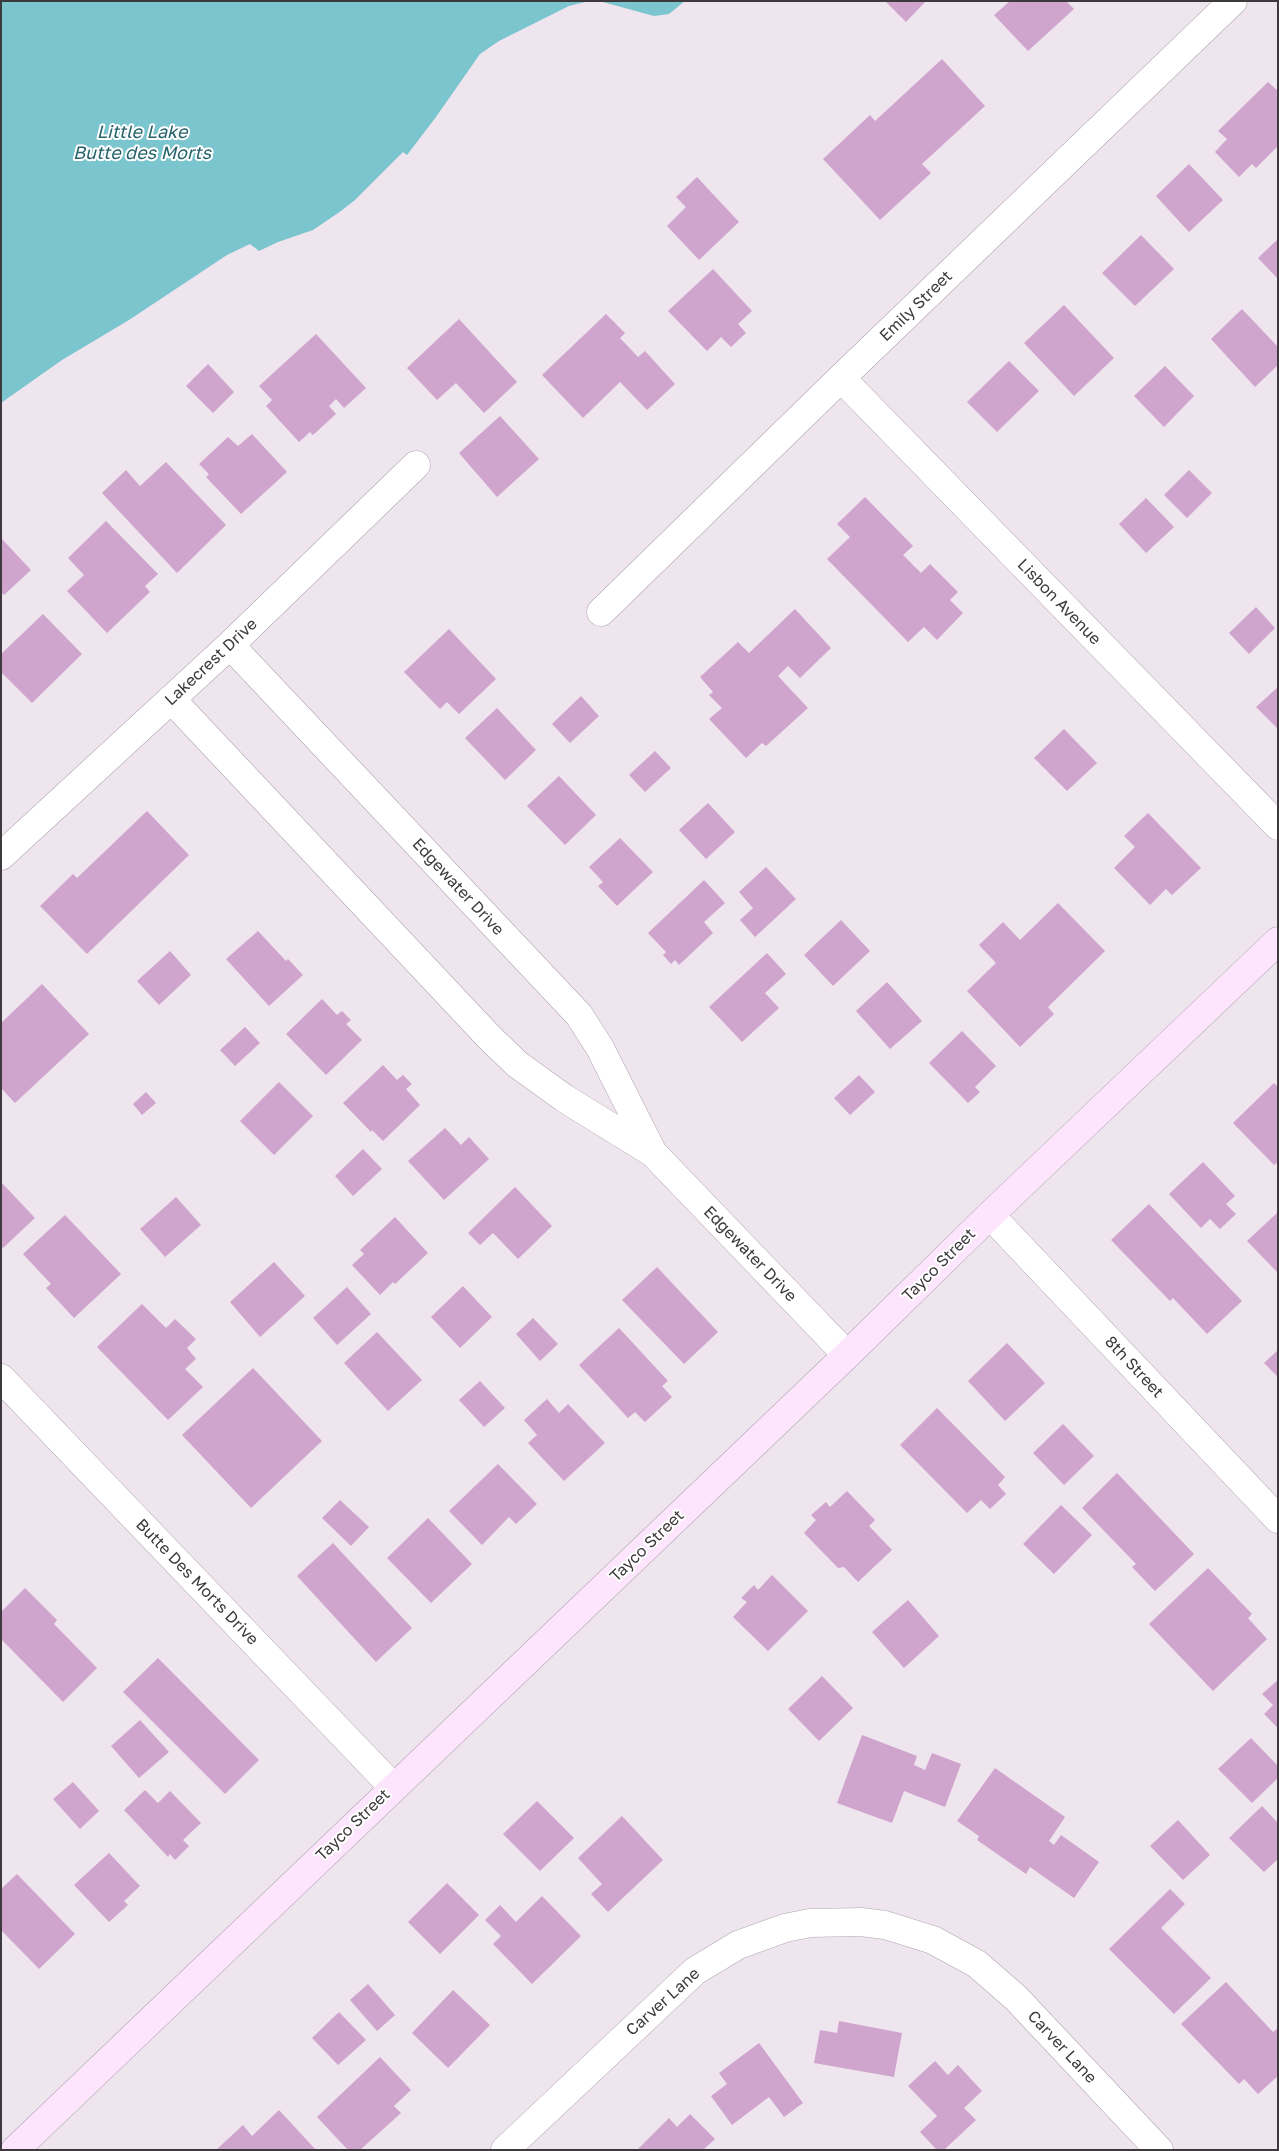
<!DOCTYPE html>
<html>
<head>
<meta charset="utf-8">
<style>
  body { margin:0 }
  #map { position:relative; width:1279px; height:2151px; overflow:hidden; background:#efe5ee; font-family:"Golos Text",sans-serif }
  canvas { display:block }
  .frame { position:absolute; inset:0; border:2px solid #3d393c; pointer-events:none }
</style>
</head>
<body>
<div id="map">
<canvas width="1279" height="2151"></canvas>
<div class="frame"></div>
</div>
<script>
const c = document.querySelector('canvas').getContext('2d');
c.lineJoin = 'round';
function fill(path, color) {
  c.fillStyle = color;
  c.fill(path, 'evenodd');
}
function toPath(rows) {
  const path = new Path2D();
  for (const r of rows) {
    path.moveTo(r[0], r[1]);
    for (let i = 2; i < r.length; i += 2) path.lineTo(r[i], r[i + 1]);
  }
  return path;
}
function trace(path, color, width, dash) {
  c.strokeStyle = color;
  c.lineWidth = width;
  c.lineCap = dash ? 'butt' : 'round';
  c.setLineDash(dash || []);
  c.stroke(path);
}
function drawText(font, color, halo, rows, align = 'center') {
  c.font = font + ' "Golos Text",sans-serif';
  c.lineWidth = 4;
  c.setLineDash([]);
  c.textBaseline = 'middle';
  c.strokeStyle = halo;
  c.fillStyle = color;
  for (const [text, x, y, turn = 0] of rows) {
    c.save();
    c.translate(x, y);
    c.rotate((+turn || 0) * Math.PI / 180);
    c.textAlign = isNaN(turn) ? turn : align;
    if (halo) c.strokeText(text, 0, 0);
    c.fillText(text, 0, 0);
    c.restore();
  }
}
const water = toPath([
  [1,1,589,1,569,6,499,41,480,54,436,117,407,155,403,152,355,200,341,211,313,230,278,242,259,251,250,244,227,255,129,320,62,360,1,403],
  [599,1,685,1,669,14,654,16]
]);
const building = toPath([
  [885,1,926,1,906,22],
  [1010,1,1066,1,1074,9,1028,51,994,15],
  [942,59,985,106,922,164,931,173,880,220,823,159,870,115,875,121],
  [1268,82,1278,91,1278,146,1256,168,1252,164,1239,177,1215,152,1227,139,1218,131],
  [1189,164,1223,200,1189,232,1156,196],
  [697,177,739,222,699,260,667,226,686,207,676,197],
  [1141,235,1174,269,1135,306,1102,273],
  [1278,239,1278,279,1258,258],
  [713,269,752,311,738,324,746,333,731,347,721,337,707,351,668,311],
  [1064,305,1114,358,1074,396,1024,343],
  [1242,309,1278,347,1278,365,1255,387,1211,339],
  [606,314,625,333,620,338,638,357,645,351,675,384,647,410,620,382,583,418,542,375],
  [459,319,517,382,484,413,456,383,437,400,407,368],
  [316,334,366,388,344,408,336,399,329,406,336,414,313,435,310,432,299,442,266,406,272,400,259,386],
  [1009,361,1039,391,997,432,967,402],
  [208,364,234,392,213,413,186,386],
  [1165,366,1194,396,1164,427,1134,396],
  [500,416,539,459,497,497,459,453],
  [252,434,287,472,241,514,206,477,209,474,199,464,228,437,238,446],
  [166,462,226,525,177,573,102,493,126,470,140,486],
  [1189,470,1212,493,1187,518,1164,495],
  [865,497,913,546,903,555,921,573,930,564,958,592,950,600,963,613,937,640,924,627,908,642,827,559,850,537,837,524],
  [1146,498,1174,527,1146,553,1119,524],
  [106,521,158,574,145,586,150,592,107,633,67,591,84,575,68,558],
  [1,538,31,570,4,595,1,592],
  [1256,607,1275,628,1249,654,1229,633],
  [795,609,831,648,800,678,788,666,778,676,808,708,766,746,762,743,746,758,709,719,722,708,709,695,713,692,700,677,738,642,749,653],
  [43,614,82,654,32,703,1,672,1,654],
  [449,629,496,679,459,714,447,702,440,709,404,672],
  [1278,687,1278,729,1256,707],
  [581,696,599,716,570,743,552,724],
  [497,708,536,750,505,780,465,738],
  [1064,729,1097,763,1067,791,1034,758],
  [655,751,671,768,645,792,629,775],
  [559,776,596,815,565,845,527,806],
  [708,803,735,832,706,859,679,830],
  [147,811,189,855,87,954,40,906,73,874,77,878],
  [1148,813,1201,868,1172,895,1166,889,1150,905,1114,868,1135,847,1124,836],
  [620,838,653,872,617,906,598,886,603,882,589,867],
  [766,867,796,899,755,937,740,920,753,908,739,892],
  [704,880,725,903,704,922,713,933,679,965,675,960,671,964,663,955,666,952,648,933],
  [1058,903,1105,951,1048,1007,1054,1014,1020,1047,967,991,996,963,979,945,1003,922,1020,940],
  [841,920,870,951,833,986,804,955],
  [258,931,286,961,288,959,303,975,269,1006,226,959],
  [170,951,191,975,159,1005,137,981],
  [767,953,786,974,765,993,779,1008,742,1042,709,1007],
  [887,982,922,1021,890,1049,856,1011],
  [42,984,89,1034,15,1103,1,1088,1,1023],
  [322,999,337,1015,342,1011,351,1020,346,1024,362,1040,326,1075,286,1034],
  [245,1027,260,1043,235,1066,220,1050],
  [962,1031,996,1066,975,1087,980,1092,968,1103,929,1063],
  [383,1065,397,1080,403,1075,412,1084,406,1089,420,1105,383,1141,372,1130,371,1132,343,1103],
  [859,1075,875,1092,850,1115,834,1098],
  [279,1082,313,1116,274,1155,240,1121],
  [1274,1083,1278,1087,1278,1162,1274,1165,1233,1123],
  [146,1092,156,1103,142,1115,133,1104],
  [445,1128,461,1145,469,1137,489,1159,444,1200,408,1161],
  [363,1149,382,1169,353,1196,335,1176],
  [1203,1162,1235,1196,1226,1204,1236,1214,1220,1229,1210,1219,1201,1228,1169,1194],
  [1,1182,35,1218,3,1248,1,1246],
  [515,1187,552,1226,518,1259,493,1233,480,1245,468,1233],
  [176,1197,201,1225,165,1257,140,1229],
  [1149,1204,1242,1301,1207,1334,1173,1298,1170,1301,1111,1240],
  [1278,1212,1278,1273,1247,1241],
  [65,1215,121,1274,74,1318,46,1288,51,1284,23,1254],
  [395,1217,428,1253,395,1284,393,1282,380,1295,352,1265,364,1254,360,1250],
  [274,1262,305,1296,260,1337,230,1302],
  [657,1267,718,1332,684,1364,622,1300],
  [463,1286,492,1317,460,1348,431,1317],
  [347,1287,371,1314,337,1345,313,1318],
  [142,1304,166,1328,175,1319,196,1339,187,1348,196,1359,185,1369,203,1387,168,1420,97,1347],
  [533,1318,558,1344,540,1361,516,1334],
  [619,1328,668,1381,662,1386,672,1397,645,1422,635,1412,628,1418,579,1365],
  [377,1332,422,1380,388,1411,344,1363],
  [1007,1343,1045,1383,1005,1421,968,1381],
  [1278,1350,1278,1377,1264,1363],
  [253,1368,322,1441,251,1508,182,1435],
  [480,1381,505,1408,484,1427,459,1400],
  [547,1399,559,1413,568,1404,605,1443,564,1481,528,1443,537,1435,524,1420],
  [937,1408,1005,1477,998,1485,1006,1494,990,1509,981,1500,967,1513,900,1445],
  [1063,1424,1094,1456,1064,1485,1033,1453],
  [498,1464,537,1504,516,1524,509,1517,482,1545,449,1511],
  [1117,1473,1194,1554,1155,1591,1132,1567,1136,1564,1082,1508],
  [847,1491,875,1520,869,1526,892,1550,858,1582,844,1567,838,1568,804,1533,816,1520,811,1515,826,1502,830,1507],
  [340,1500,369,1527,351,1546,322,1518],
  [1061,1505,1092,1535,1054,1574,1023,1544],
  [428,1518,472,1564,431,1603,387,1558],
  [333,1543,412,1628,376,1662,297,1576],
  [1208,1568,1252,1614,1248,1618,1267,1639,1213,1691,1149,1624],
  [772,1575,808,1611,768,1651,733,1617,747,1602,741,1598,754,1585,758,1590],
  [25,1588,57,1620,54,1624,97,1668,63,1702,1,1639,1,1612],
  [908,1600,939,1636,904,1668,872,1632],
  [158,1658,259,1760,225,1794,123,1692],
  [822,1676,853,1708,819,1741,788,1709],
  [1278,1680,1278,1728,1264,1714,1273,1705,1262,1694],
  [140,1720,169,1752,139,1778,111,1746],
  [862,1735,917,1756,914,1765,925,1770,932,1753,961,1764,945,1807,904,1791,892,1823,837,1803],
  [1251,1738,1278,1766,1278,1778,1252,1803,1218,1769],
  [995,1768,1065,1817,1049,1841,1054,1845,1061,1835,1099,1862,1074,1898,1030,1867,1026,1874,977,1840,979,1836,957,1821],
  [73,1782,99,1811,80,1829,53,1799],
  [145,1790,158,1803,170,1791,201,1823,183,1840,189,1846,175,1860,170,1854,168,1857,124,1810],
  [537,1801,574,1838,540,1871,503,1834],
  [1262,1806,1278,1823,1278,1859,1264,1872,1229,1838],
  [622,1816,663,1860,608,1912,591,1894,602,1884,578,1858],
  [1178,1820,1210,1855,1183,1880,1150,1846],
  [109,1853,140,1886,124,1901,128,1905,109,1922,74,1885],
  [17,1874,75,1934,39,1969,1,1930,1,1889],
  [447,1883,479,1915,440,1954,408,1922],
  [1170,1889,1185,1904,1161,1928,1211,1978,1174,2014,1109,1949],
  [542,1896,581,1936,532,1984,493,1944,501,1936,485,1920,500,1905,516,1922],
  [1226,1982,1273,2032,1278,2028,1278,2076,1258,2094,1244,2079,1239,2084,1181,2024],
  [368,1984,395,2015,377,2031,350,2000],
  [453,1990,490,2025,448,2068,412,2033],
  [339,2012,366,2040,338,2065,312,2038],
  [839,2021,902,2033,894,2077,814,2063,820,2030,837,2033],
  [759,2043,803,2103,784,2117,769,2097,732,2125,711,2096,727,2084,719,2073],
  [380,2057,411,2090,394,2106,401,2113,360,2150,348,2150,317,2117],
  [935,2061,948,2075,958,2065,982,2091,964,2108,976,2120,944,2150,937,2150,920,2132,937,2116,908,2086],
  [279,2110,316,2150,216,2150,243,2125,252,2136],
  [690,2114,715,2139,703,2150,637,2150,669,2118,677,2127]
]);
const street = toPath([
  [841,378,1278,826],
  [601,612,841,378,1233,1],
  [230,645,579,1015,600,1048,653,1153],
  [171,699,489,1037,517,1064,564,1098,653,1153,847,1355],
  [1,856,230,645,416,465],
  [990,1215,1278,1519],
  [1,1378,393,1787],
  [505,2150,695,1971,738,1945,785,1928,810,1923,861,1922,885,1925,933,1940,977,1964,1016,1998,1159,2150]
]);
const secondary = toPath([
  [15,2150,847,1355,990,1215,1278,941]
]);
const streetNames = [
  ["Emily Street",916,306,-44],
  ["Lisbon Avenue",1059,602,46],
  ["Lakecrest Drive",211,662,-43],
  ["Edgewater Drive",458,887,47],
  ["Edgewater Drive",750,1254,46],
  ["Tayco Street",939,1265,-45],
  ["8th Street",1134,1367,47],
  ["Tayco Street",647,1546,-44],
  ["Butte Des Morts Drive",197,1582,46],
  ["Tayco Street",353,1825,-44],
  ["Carver Lane",663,2002,-42],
  ["Carver Lane",1062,2047,47]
];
const waterNames = [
  ["Little Lake",142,132],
  ["Butte des Morts",142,153]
];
fill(water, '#7bc5cf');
fill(building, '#cfa4cd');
trace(street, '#aea5ae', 29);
trace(secondary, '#aea5ae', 29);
trace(street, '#fff', 28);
trace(secondary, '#fde6fd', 28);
drawText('16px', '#3d393c', '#fff', streetNames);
drawText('italic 18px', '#25626a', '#fff', waterNames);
</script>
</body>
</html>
